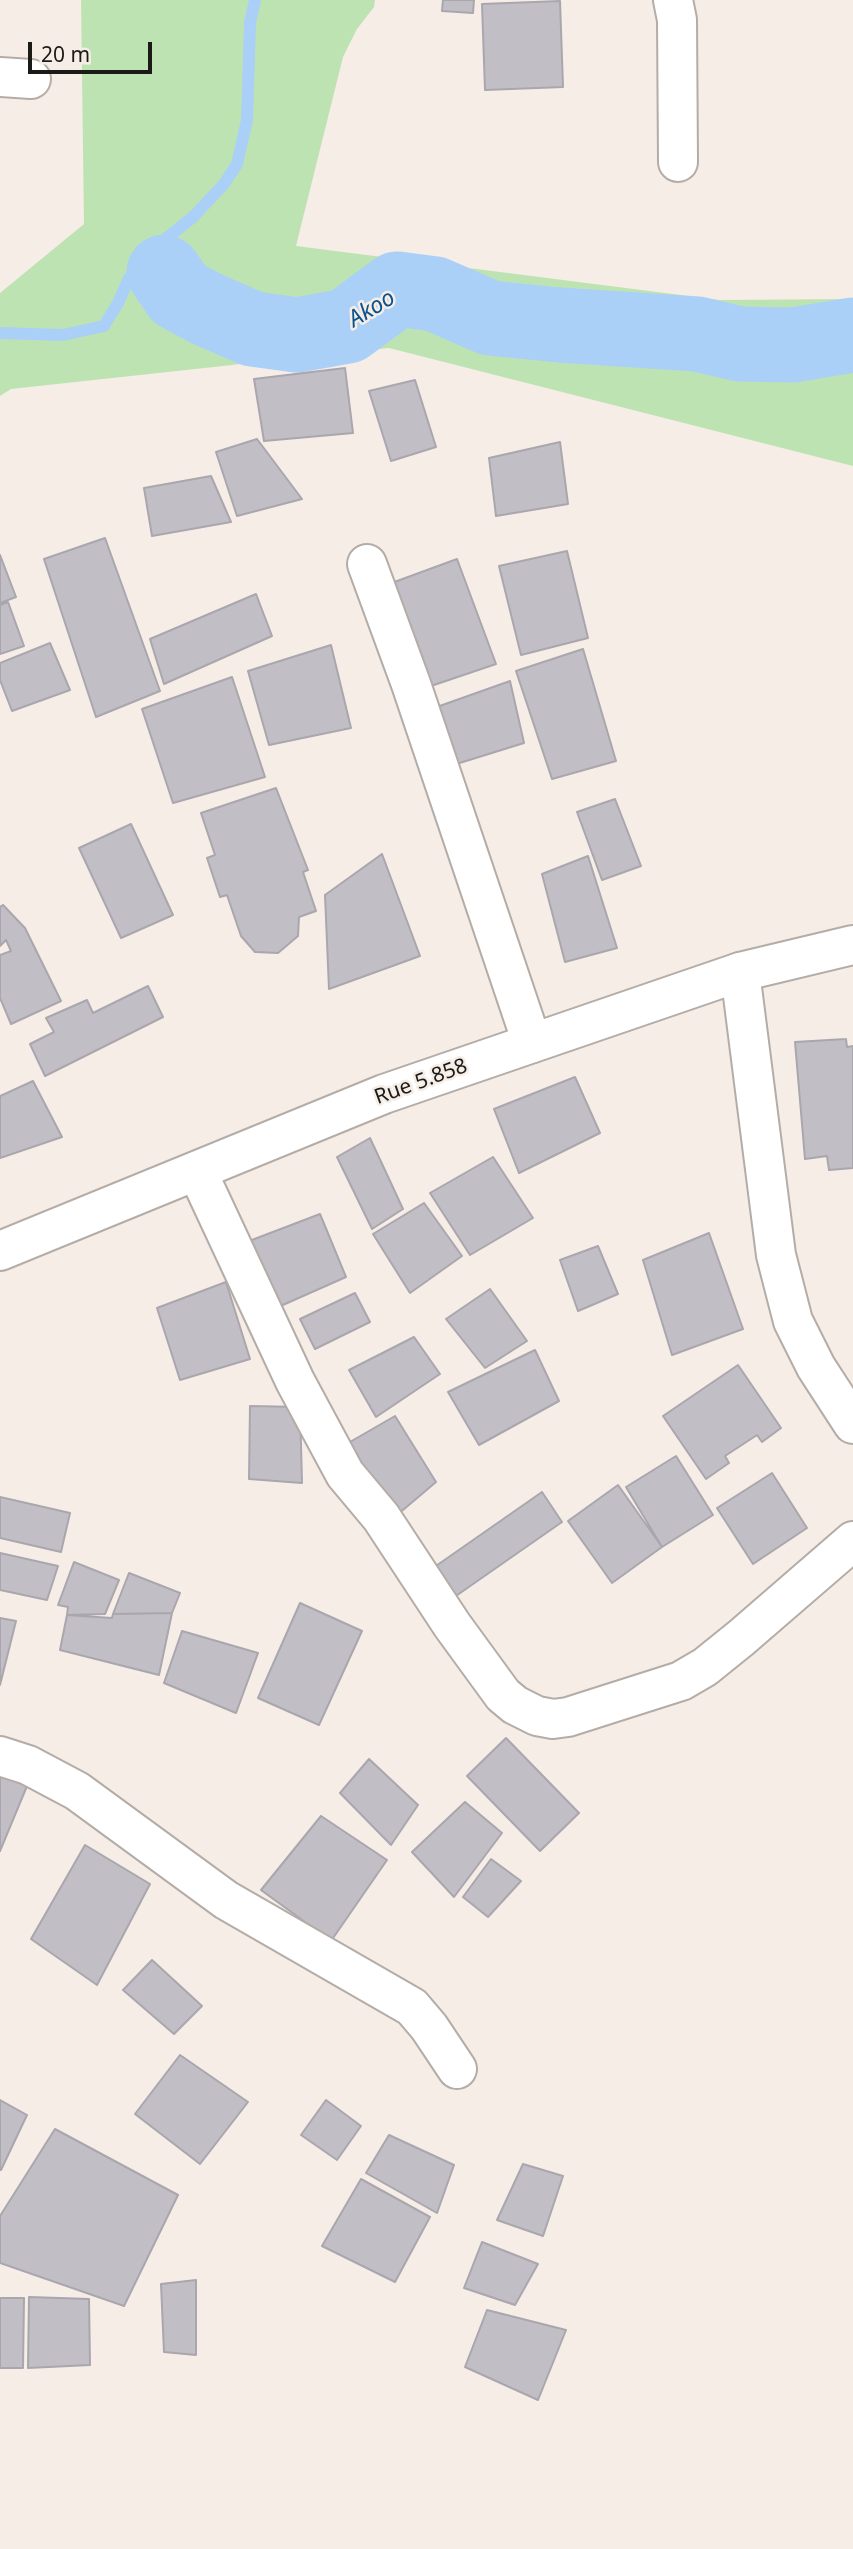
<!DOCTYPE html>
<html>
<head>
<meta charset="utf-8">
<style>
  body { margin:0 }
  #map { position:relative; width:853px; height:2549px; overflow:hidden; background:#f6ede7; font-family:"Noto Sans",sans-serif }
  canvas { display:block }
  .scale { position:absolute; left:28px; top:42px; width:124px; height:32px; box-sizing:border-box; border:4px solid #1c1a17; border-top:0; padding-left:9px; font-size:21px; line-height:24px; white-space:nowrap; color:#1c1a17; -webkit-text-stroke:5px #f6ede7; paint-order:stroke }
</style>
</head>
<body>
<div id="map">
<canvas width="853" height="2549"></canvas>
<div class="scale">20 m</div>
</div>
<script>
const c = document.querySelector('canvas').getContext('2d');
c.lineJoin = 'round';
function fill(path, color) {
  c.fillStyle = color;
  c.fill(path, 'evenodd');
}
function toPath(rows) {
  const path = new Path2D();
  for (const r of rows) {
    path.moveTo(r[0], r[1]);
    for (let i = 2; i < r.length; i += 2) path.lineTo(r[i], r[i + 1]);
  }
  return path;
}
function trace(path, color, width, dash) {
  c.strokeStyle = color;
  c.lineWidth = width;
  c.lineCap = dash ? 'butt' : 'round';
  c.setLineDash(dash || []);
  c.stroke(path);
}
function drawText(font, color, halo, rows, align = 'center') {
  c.font = font + ' "Noto Sans",sans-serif';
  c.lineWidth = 5;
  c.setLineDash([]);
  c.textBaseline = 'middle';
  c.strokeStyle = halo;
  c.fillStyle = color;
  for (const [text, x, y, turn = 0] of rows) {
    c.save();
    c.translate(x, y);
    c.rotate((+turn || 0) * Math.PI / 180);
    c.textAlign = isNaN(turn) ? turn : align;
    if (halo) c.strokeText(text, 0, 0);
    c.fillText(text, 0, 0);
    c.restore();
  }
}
const green = toPath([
  [81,0,375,0,374,7,357,29,343,57,296,246,720,300,853,299,853,466,389,348,11,389,0,396,0,293,84,224]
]);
const stream = toPath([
  [0,333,63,335,104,326,118,303,129,278,148,272,164,272,167,238,194,216,224,184,237,164,247,120,250,23,255,0]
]);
const river = toPath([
  [164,272,179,294,207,309,253,329,297,335,347,326,397,289,435,294,490,318,559,325,697,334,740,344,793,345,853,335]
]);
const building = toPath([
  [443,0,474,0,473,13,442,11,443,0],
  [560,1,563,87,485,90,482,4,560,1],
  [345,368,353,433,264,441,254,379,345,368],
  [415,380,436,447,391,461,369,391,415,380],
  [257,439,302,499,237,516,216,452,257,439],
  [560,442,568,504,496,516,489,458,560,442],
  [211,476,231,522,152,536,144,488,211,476],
  [105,538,160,691,96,717,44,559,105,538],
  [567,551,588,638,521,655,499,566,567,551],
  [0,555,16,597,0,603,0,555],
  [457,559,496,664,428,687,389,584,457,559],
  [256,594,272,636,164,684,150,639,256,594],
  [8,602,24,646,0,654,0,605,8,602],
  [50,643,70,690,12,711,0,680,0,663,50,643],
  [331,645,351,728,269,745,248,671,331,645],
  [583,649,616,761,552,779,516,671,583,649],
  [232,677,265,777,173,803,142,709,232,677],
  [510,681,524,743,450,766,434,708,510,681],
  [276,788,308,870,303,872,316,911,299,917,298,936,278,953,255,952,241,936,227,895,220,897,207,858,215,855,201,813,276,788],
  [615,799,641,866,602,880,577,812,615,799],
  [131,824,173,915,121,938,79,848,131,824],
  [382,854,420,956,329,989,325,895,382,854],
  [588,856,617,948,565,962,542,874,588,856],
  [3,905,25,928,61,1001,11,1024,0,998,0,955,11,951,6,940,0,946,0,907,3,905],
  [148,986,163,1017,45,1076,30,1044,54,1032,46,1018,87,1000,93,1013,148,986],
  [846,1039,847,1047,853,1046,853,1168,829,1170,827,1156,805,1159,795,1042,846,1039],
  [575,1077,600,1133,519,1173,494,1109,575,1077],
  [33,1081,62,1137,0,1158,0,1096,33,1081],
  [370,1138,403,1209,372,1229,337,1157,370,1138],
  [493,1157,533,1218,470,1255,430,1193,493,1157],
  [424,1203,462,1256,410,1293,373,1234,424,1203],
  [320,1214,346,1277,276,1308,244,1243,320,1214],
  [709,1233,743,1329,672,1355,643,1260,709,1233],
  [598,1246,618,1294,578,1311,560,1260,598,1246],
  [226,1282,250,1359,180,1380,157,1308,226,1282],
  [490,1289,527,1341,485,1368,446,1319,490,1289],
  [355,1293,370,1322,315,1349,300,1319,355,1293],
  [414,1337,440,1374,376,1417,349,1370,414,1337],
  [535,1350,559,1401,479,1445,448,1392,535,1350],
  [738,1365,781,1428,762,1442,757,1435,725,1456,729,1463,706,1479,663,1416,738,1365],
  [250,1406,300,1407,302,1483,249,1479,250,1406],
  [395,1416,436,1482,390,1521,343,1446,395,1416],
  [676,1456,713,1515,662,1547,626,1487,676,1456],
  [772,1473,807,1528,753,1564,717,1508,772,1473],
  [618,1485,662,1547,612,1583,568,1521,618,1485],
  [542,1492,562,1522,453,1598,433,1568,542,1492],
  [0,1497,70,1513,61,1552,0,1538,0,1497],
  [0,1553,58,1566,47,1600,0,1590,0,1553],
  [74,1562,119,1580,105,1614,67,1615,68,1607,58,1605,74,1562],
  [129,1573,180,1593,172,1613,113,1614,129,1573],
  [300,1603,362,1631,319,1725,258,1698,300,1603],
  [172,1613,159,1675,60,1650,67,1615,112,1618,113,1614,172,1613],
  [0,1618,16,1621,0,1685,0,1618],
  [182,1631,258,1653,236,1713,164,1683,182,1631],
  [506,1738,579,1813,540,1851,467,1776,506,1738],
  [369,1759,418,1805,391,1845,340,1793,369,1759],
  [0,1774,27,1786,0,1851,0,1774],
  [465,1802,502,1833,454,1897,412,1852,465,1802],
  [321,1816,387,1860,331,1941,261,1890,321,1816],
  [85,1845,150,1884,97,1985,31,1939,85,1845],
  [491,1859,521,1881,488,1917,463,1897,491,1859],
  [152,1960,202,2006,174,2034,123,1990,152,1960],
  [180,2055,248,2102,200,2164,135,2114,180,2055],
  [0,2100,27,2115,1,2170,0,2170,0,2100],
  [326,2100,361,2126,337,2160,301,2135,326,2100],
  [55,2129,178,2195,124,2306,0,2263,0,2216,55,2129],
  [389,2135,454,2165,437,2213,366,2173,389,2135],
  [523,2164,563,2176,543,2236,497,2220,523,2164],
  [361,2179,430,2217,395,2282,322,2246,361,2179],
  [482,2242,538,2264,515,2305,464,2288,482,2242],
  [196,2280,196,2355,164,2352,161,2284,196,2280],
  [29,2297,89,2299,90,2365,28,2368,29,2297],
  [0,2298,24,2298,23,2368,0,2368,0,2298],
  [487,2310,566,2330,538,2400,465,2367,487,2310]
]);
const street = toPath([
  [673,0,677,20,678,162],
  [0,77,31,79],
  [367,564,411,684,532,1043],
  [740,972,776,1255,793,1321,816,1367,853,1424],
  [197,1171,295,1381,345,1474,381,1517,452,1625,503,1695,515,1705,537,1716,553,1719,568,1717,681,1681,705,1667,741,1638,853,1541],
  [0,1756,28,1765,77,1791,226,1900,412,2007,429,2027,457,2069]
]);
const secondary = toPath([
  [0,1251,384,1094,740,972,853,945]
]);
const streetNames = [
  ["Rue 5.858",421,1082,-20]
];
const waterNames = [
  ["Akoo",372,309,-31]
];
fill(green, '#bee3b2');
trace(stream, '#aad0f7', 12);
trace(river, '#aad0f7', 75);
fill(building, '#c2bec6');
trace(building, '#aaa6ae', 2);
trace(street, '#b4aca6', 42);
trace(secondary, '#b4aca6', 42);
trace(street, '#fff', 38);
trace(secondary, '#fff', 38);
drawText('21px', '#1c1a17', '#f6ede7', streetNames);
drawText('italic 23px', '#0b538c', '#f6ede7', waterNames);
</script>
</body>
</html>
